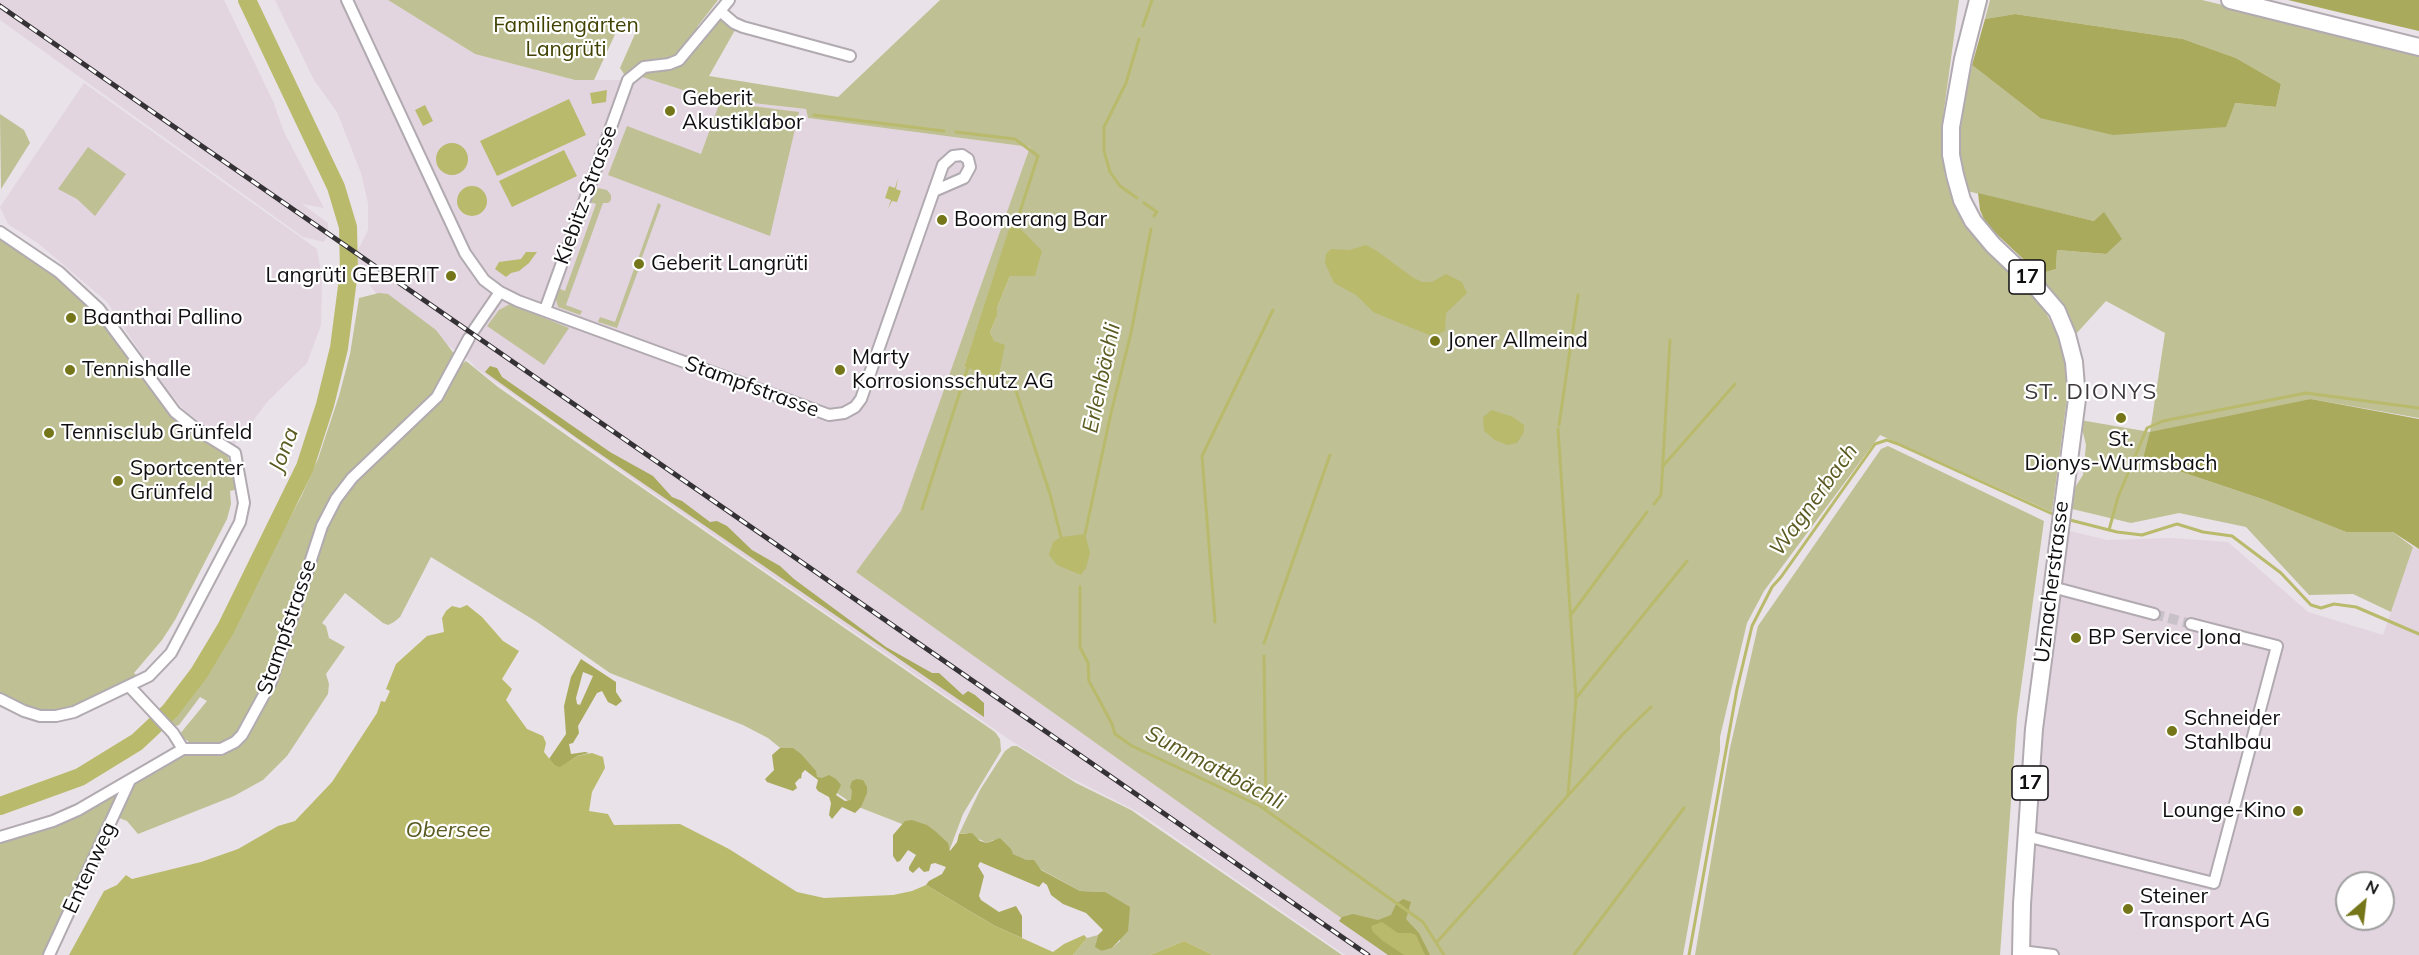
<!DOCTYPE html>
<html>
<head>
<meta charset="utf-8">
<style>
  body { margin:0 }
  #map { position:relative; width:2419px; height:955px; overflow:hidden; background:#e9e2e8; font-family:Mulish,sans-serif }
  canvas { display:block }
  .north { position:absolute; left:2335px; top:871px; width:60px; height:60px; box-sizing:border-box; background:#fff; border:2px solid #9f9f9f; border-radius:50%; rotate:28deg; font-size:16px; font-weight:700; line-height:24px; text-align:center; color:#100e10 }
  .north::after { content:''; display:block; margin:auto; width:21px; height:27px; background:#75751a; clip-path:polygon(50% 0,100% 100%,50% 72%,0 100%) }
</style>
</head>
<body>
<div id="map">
<canvas width="2419" height="955"></canvas>
<div class="north">N</div>
</div>
<script>
const c = document.querySelector('canvas').getContext('2d');
c.lineJoin = 'round';
function fill(path, color) {
  c.fillStyle = color;
  c.fill(path, 'evenodd');
}
function toPath(rows) {
  const path = new Path2D();
  for (const r of rows) {
    if (r.length === 3) {
      path.moveTo(r[0] + r[2], r[1]);
      path.arc(r[0], r[1], r[2], 0, 2 * Math.PI);
      continue;
    }
    path.moveTo(r[0], r[1]);
    for (let i = 2; i < r.length; i += 2) path.lineTo(r[i], r[i + 1]);
  }
  return path;
}
function trace(path, color, width, dash) {
  c.strokeStyle = color;
  c.lineWidth = width;
  c.lineCap = dash ? 'butt' : 'round';
  c.setLineDash(dash || []);
  c.stroke(path);
}
function drawText(font, color, halo, rows, align = 'center') {
  c.font = font + ' Mulish,sans-serif';
  c.lineWidth = 4.5;
  c.setLineDash([]);
  c.textBaseline = 'middle';
  c.strokeStyle = halo;
  c.fillStyle = color;
  for (const [text, x, y, turn = 0] of rows) {
    c.save();
    c.translate(x, y);
    c.rotate((+turn || 0) * Math.PI / 180);
    c.textAlign = isNaN(turn) ? turn : align;
    if (halo) c.strokeText(text, 0, 0);
    c.fillText(text, 0, 0);
    c.restore();
  }
}
const built = toPath([
  [0,0,224,0,273,101,284,132,324,208,302,204,328,223,328,234,324,242,303,237,0,20],
  [275,0,388,0,475,54,575,80,628,80,642,77,708,98,806,109,808,118,1030,147,901,512,856,572,1393,955,1345,955,1138,812,1067,776,1010,740,653,493,476,368,468,359,380,299,358,269,358,250,368,230,368,203,361,173,337,112,314,80],
  [84,83,317,249,322,278,321,325,307,363,268,401,233,447,184,410,158,379,107,302,39,244,8,224,0,207],
  [2066,530,2107,540,2171,538,2228,542,2308,612,2383,635,2413,547,2419,549,2419,955,2021,955,2026,836],
  [2347,883,2383,883,2383,919,2347,919]
]);
const green = toPath([
  [388,0,718,0,697,27,707,34,719,19,735,30,709,76,838,97,940,0,1959,0,1941,132,1945,176,1961,216,1976,238,2024,285,2042,305,2060,340,2066,358,2068,390,2052,512,1880,435,1764,591,1747,623,1720,737,1720,751,1683,955,1393,955,856,572,901,511,1030,147,808,118,806,109,708,98,642,77,628,80,620,68,639,25,623,17,594,80,575,80,475,54],
  [1013,220,1010,276,997,308,997,316,990,332,994,342,998,379,964,367],
  [1990,0,2202,0,2419,52,2419,418,2311,399,2143,459,2265,500,2346,532,2393,532,2413,547,2391,612,2353,594,2309,595,2246,527,2179,513,2131,523,2068,508,2068,498,2083,475,2086,445,2080,420,2150,432,2165,333,2106,301,2075,335,2039,274,2056,269,2057,250,2106,254,2094,221,1967,191,1956,132,1972,65,2040,118,2235,103,2276,107,2281,84,2236,58,2183,39,2015,14,1985,19],
  [720,102,799,112,770,236,608,175,627,126,701,154],
  [0,114,24,130,30,143,1,189],
  [88,147,126,174,95,216,77,199,58,189],
  [598,188,607,190,611,195,611,200,608,203,603,203,566,305,582,311,580,315,558,307,555,296,558,288,565,291,596,204,590,202,593,192],
  [658,203,661,205,641,260,638,259],
  [0,238,65,282,91,307,167,411,228,457,238,489,230,491,231,504,227,519,175,620,162,640,134,673,139,678,125,681,80,706,63,711,33,710,0,694],
  [634,269,638,271,617,328,598,322,600,317,615,322],
  [379,293,388,294,436,330,455,355,435,392,338,488,327,505,319,521,269,674,243,726,235,736,221,744,201,745,189,742,179,735,207,701,200,697,179,725,173,727,169,724,193,692,221,647,301,497,318,459,339,396,350,354,359,298],
  [510,304,569,328,544,365,487,326,499,310],
  [466,361,498,387,609,465,995,732,1000,739,1001,751,963,814,950,849,915,829,856,806,831,789,768,738,743,725,610,673,537,622,431,557,400,617,394,622,388,625,383,623,345,593,322,623,326,626,329,638,345,647,326,674,329,684,328,694,287,756,263,780,234,796,138,834,127,821,114,816,49,955,0,955,0,841,181,756,223,753,240,744,273,688,335,508,355,482,435,407,445,395,461,365],
  [1888,446,2044,521,2017,717,2000,955,1695,955,1730,748,1758,626,1881,449],
  [1012,746,1017,746,1076,783,1131,810,1342,955,1213,955,1184,941,1150,955,1073,955,1087,938,1098,935,1096,944,1102,951,1112,948,1120,941,1110,897,1105,892,1080,891,1013,854,993,840,987,843,966,833,959,834,980,790,1005,751]
]);
const forest = toPath([
  [2288,0,2419,0,2419,31,2338,12],
  [2015,14,2183,39,2236,58,2281,84,2276,107,2235,103,2226,127,2113,135,2040,118,1972,65,1985,19],
  [1978,193,2094,221,2104,212,2122,239,2106,254,2057,250,2056,269,2039,274,1986,224,1980,210],
  [490,366,497,368,502,377,610,452,653,476,672,497,682,501,710,522,717,521,727,526,752,550,780,566,794,579,886,647,932,673,939,673,963,695,968,691,975,695,984,703,984,717,577,438,485,372],
  [2311,399,2419,419,2419,549,2393,532,2346,532,2265,500,2143,459,2150,432],
  [581,659,616,682,616,692,622,701,616,706,608,702,602,691,597,693,578,726,579,733,573,743,569,744,571,754,585,752,589,753,577,756,560,768,555,766,549,759,566,734,564,706,571,677],
  [583,672,593,676,580,705,577,704,576,698],
  [780,748,793,748,801,754,816,771,817,777,822,778,829,775,836,779,841,785,836,795,845,801,851,800,852,791,850,787,852,781,857,779,863,780,867,787,867,793,861,807,855,813,842,807,832,819,829,815,831,803,829,797,818,791,816,788,818,780,805,770,802,773,801,779,800,778,795,783,797,788,793,791,767,782,765,779,774,770,772,755],
  [912,820,927,825,935,831,948,843,950,851,957,842,959,834,972,833,980,841,987,843,1000,838,1011,849,1013,854,1026,860,1034,860,1041,870,1080,891,1105,892,1130,907,1128,931,1112,948,1102,951,1095,947,1098,935,1103,930,1086,913,1063,904,1051,895,1047,885,1043,882,1039,887,980,862,978,866,984,876,979,896,981,900,999,912,1016,906,1022,916,1022,938,995,926,926,885,929,881,942,874,946,867,935,863,931,864,929,871,924,872,919,867,913,873,909,870,909,867,916,855,908,850,900,861,897,862,893,856,893,835,905,821],
  [1403,899,1411,902,1406,919,1419,933,1430,955,1388,955,1339,921,1342,917,1353,914,1378,920,1391,915,1396,904]
]);
const water = toPath([
  [607,90,606,102,592,104,590,93],
  [569,99,586,135,497,176,480,141],
  [425,105,433,121,423,126,415,110],
  [452,159,16],
  [564,150,577,176,512,207,499,181],
  [898,178,896,189,901,191,897,202,892,201,888,209,891,200,885,198,889,186,895,188],
  [472,201,15],
  [1012,220,1042,251,1035,276,1010,276,997,308,997,316,990,332,994,341,1005,345,998,379,964,367],
  [1366,245,1377,251,1412,277,1422,282,1432,282,1446,274,1462,282,1467,293,1446,313,1445,331,1435,336,1429,335,1373,312,1356,295,1334,283,1325,263,1326,254,1331,249,1349,250],
  [526,252,537,252,529,263,519,271,511,273,506,277,495,269,499,262,521,259],
  [1492,410,1513,417,1524,425,1524,432,1517,443,1507,445,1495,440,1484,431,1483,417],
  [1085,534,1090,553,1086,568,1081,575,1057,565,1049,555,1053,542,1061,537],
  [467,605,482,617,503,641,519,651,502,679,512,689,506,700,527,729,543,736,546,743,544,752,555,766,560,767,577,756,592,753,603,757,605,768,592,792,589,811,608,814,614,825,680,824,729,849,797,892,824,898,893,895,912,891,926,885,995,926,1053,952,1064,944,1084,935,1087,938,1073,955,69,955,104,891,117,885,126,875,132,879,201,862,238,849,278,826,295,821,332,782,377,713,381,701,385,702,390,691,386,689,396,664,427,636,444,632,442,618,446,611,452,606,460,608],
  [1382,922,1398,933,1411,933,1416,935,1425,955,1404,955,1383,941,1373,932,1371,926],
  [1184,941,1213,955,1150,955]
]);
const stream = toPath([
  [1143,26,1152,0],
  [814,115,944,131],
  [956,132,1015,139,1038,156,1015,227],
  [1137,198,1120,186,1110,172,1104,151,1104,127,1126,83,1139,39],
  [1144,203,1157,212,1154,216],
  [999,374,1013,382,1050,494,1061,537],
  [1559,425,1578,295],
  [1558,429,1576,698,1568,795],
  [1663,466,1735,384],
  [1654,504,1661,495,1670,340],
  [922,509,968,367],
  [2066,519,2117,532,2142,535,2177,524,2203,532,2232,536,2281,573,2311,605,2321,608,2334,604,2356,607,2419,634],
  [2109,530,2118,497,2147,428,2163,421,2306,393,2419,408],
  [1085,534,1111,413,1131,333,1151,229],
  [1080,587,1080,647,1088,663,1089,681,1112,724,1115,734,1132,746,1260,806,1423,922,1444,955],
  [1570,616,1647,512],
  [1215,622,1202,456,1273,310],
  [1264,643,1330,455],
  [1264,656,1266,810],
  [1576,698,1687,561],
  [1437,942,1623,734,1651,707],
  [1574,955,1684,808],
  [1689,955,1737,689,1752,626,1772,587,1781,577,1875,444,1887,440,1898,444,2057,516]
]);
const river = toPath([
  [0,806,80,777,137,742,170,711,199,673,226,628,305,467,325,405,339,348,349,271,348,227,336,187,247,0]
]);
const minorTunnel = toPath([
  [2154,614,2191,624]
]);
const minor = toPath([
  [347,0,465,253,484,280,500,292,518,301,829,415,844,413,855,407,861,399,943,165,953,156,962,155,968,159,970,167,964,178,934,191],
  [720,11,734,23,743,27,850,56],
  [0,232,59,272,99,309,175,412,195,428,235,453,244,503,240,522,171,653,149,676,74,712,56,716,40,716,24,711,0,699],
  [545,310,628,80,644,67,669,64,679,60,729,0],
  [474,330,500,292],
  [2052,587,2154,614],
  [129,686,173,733,183,749],
  [2026,836,2214,883,2277,646,2191,624],
  [0,837,53,821,78,810,183,749,221,749,235,742,242,735,271,682,322,526,336,499,352,478,437,397,469,338],
  [2021,951,2053,955],
  [49,955,130,780]
]);
const primary = toPath([
  [1978,0,1963,59,1951,127,1951,155,1955,175,1962,200,1973,221,1993,245,2033,283,2057,311,2067,335,2074,362,2077,399,2034,729,2022,904,2021,955],
  [2230,0,2419,47]
]);
const rail = toPath([
  [0,6,1368,955]
]);
const markers = [
  [670,111,6,"#75751a"],
  [942,220,6,"#75751a"],
  [639,264,6,"#75751a"],
  [451,276,6,"#75751a"],
  [71,318,6,"#75751a"],
  [1435,341,6,"#75751a"],
  [70,370,6,"#75751a"],
  [840,370,6,"#75751a"],
  [2121,418,6,"#75751a"],
  [49,433,6,"#75751a"],
  [118,481,6,"#75751a"],
  [2076,638,6,"#75751a"],
  [2172,731,6,"#75751a"],
  [2298,811,6,"#75751a"],
  [2128,909,6,"#75751a"]
];
const shields = [
  [2027,277,36],
  [2030,783,36]
];
const shieldNames = [
  ["17",2027,277],
  ["17",2030,783]
];
const parkNames = [
  ["Familiengärten",566,26],
  ["Langrüti",566,50]
];
const poiNames = [
  ["Geberit",682,99],
  ["Akustiklabor",682,123],
  ["Boomerang Bar",954,220],
  ["Geberit Langrüti",651,264],
  ["Langrüti GEBERIT",439,276,"right"],
  ["Baanthai Pallino",83,318],
  ["Joner Allmeind",1447,341],
  ["Marty",852,358],
  ["Korrosionsschutz AG",852,382],
  ["Tennishalle",82,370],
  ["Tennisclub Grünfeld",61,433],
  ["St.",2121,440,"center"],
  ["Dionys-Wurmsbach",2121,464,"center"],
  ["Sportcenter",130,469],
  ["Grünfeld",130,493],
  ["BP Service Jona",2088,638],
  ["Schneider",2184,719],
  ["Stahlbau",2184,743],
  ["Lounge-Kino",2286,811,"right"],
  ["Steiner",2140,897],
  ["Transport AG",2140,921]
];
const streetNames = [
  ["Kiebitz-Strasse",586,195,-70],
  ["Stampfstrasse",752,387,20],
  ["Uznacherstrasse",2052,582,-83],
  ["Stampfstrasse",287,627,-71],
  ["Entenweg",90,868,-65]
];
const waterNames = [
  ["Erlenbächli",1102,378,-78],
  ["Jona",284,450,-69],
  ["Wagnerbach",1814,500,-54],
  ["Summattbächli",1215,768,28],
  ["Obersee",448,830]
];
const neighbourhoodNames = [
  ["ST. DIONYS",2091,392]
];
fill(built, '#e2d5e0');
fill(green, '#bfc094');
fill(forest, '#a9aa5c');
fill(water, '#b9ba6c');
trace(stream, '#b9ba6c', 3);
trace(river, '#b9ba6c', 18);
trace(minorTunnel, '#c8c2c8', 10, [10, 5]);
trace(minor, '#b1aab0', 14);
trace(primary, '#b1aab0', 20);
trace(minor, '#fff', 10);
trace(primary, '#fff', 16);
trace(rail, '#353235', 5);
trace(rail, '#fff', 3, [9]);
for (const [x, y, r, color] of markers) {
  const dot = new Path2D();
  dot.arc(x, y, r, 0, 2 * Math.PI);
  c.fillStyle = color;
  c.fill(dot);
  trace(dot, '#fff', 2);
}
for (const [x, y, w] of shields) {
  const box = new Path2D();
  box.roundRect(x - w / 2, y - 17, w, 34, 4.5);
  c.fillStyle = '#fff';
  c.fill(box);
  trace(box, '#100e10', 1.5);
}
drawText('bold 20px', '#100e10', null, shieldNames);
drawText('21px', '#414101', '#fff', parkNames);
drawText('21px', '#100e10', '#fff', poiNames, 'left');
drawText('21px', '#100e10', '#fff', streetNames);
drawText('italic 22px', '#5a5a21', '#fff', waterNames);
c.letterSpacing = '1.5px';
drawText('22px', '#3d383c', '#fff', neighbourhoodNames);
c.letterSpacing = '0px';
</script>
</body>
</html>
